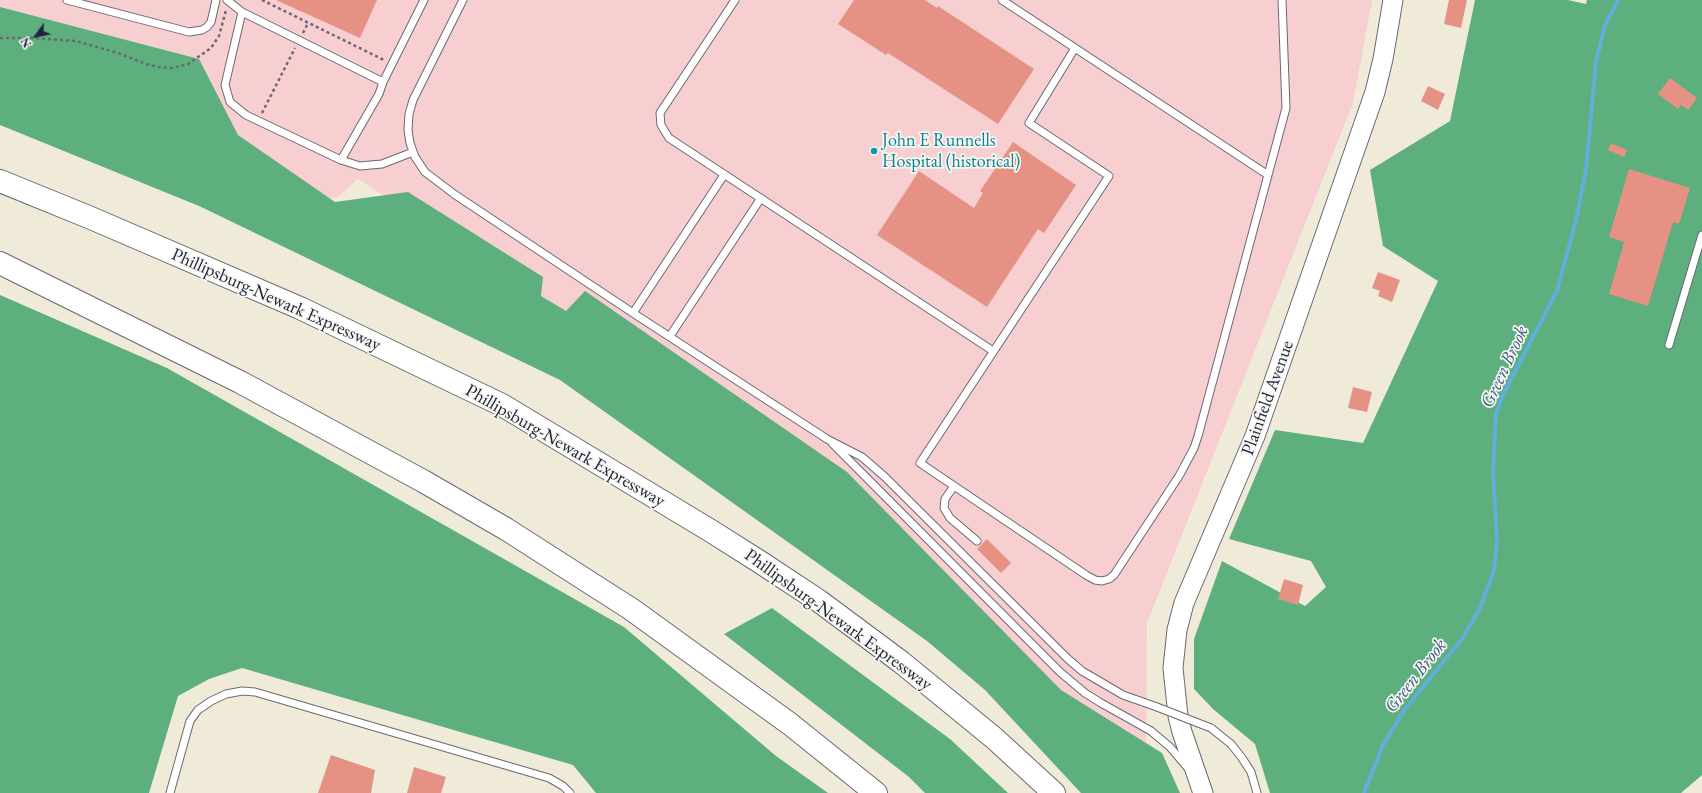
<!DOCTYPE html>
<html>
<head>
<meta charset="utf-8">
<style>
  body { margin:0 }
  #map { position:relative; width:1702px; height:793px; overflow:hidden; background:#f0ebd8; font-family:"EB Garamond",serif }
  canvas { display:block }
  .north { position:absolute; left:16px; top:16px; width:40px; height:40px; -webkit-text-stroke:3px #f6f6f2; paint-order:stroke; rotate:237deg; font-size:11px; font-weight:700; line-height:16px; text-align:center; color:#22223b }
  .north::after { content:''; display:block; margin:auto; width:14px; height:18px; background:#22223b; clip-path:polygon(50% 0,100% 100%,50% 72%,0 100%) }
</style>
</head>
<body>
<div id="map">
<canvas width="1702" height="793"></canvas>
<div class="north">N</div>
</div>
<script>
const c = document.querySelector('canvas').getContext('2d');
c.lineJoin = 'round';
function fill(path, color) {
  c.fillStyle = color;
  c.fill(path, 'evenodd');
}
function toPath(rows) {
  const path = new Path2D();
  for (const r of rows) {
    path.moveTo(r[0], r[1]);
    for (let i = 2; i < r.length; i += 2) path.lineTo(r[i], r[i + 1]);
  }
  return path;
}
function trace(path, color, width, dash) {
  c.strokeStyle = color;
  c.lineWidth = width;
  c.lineCap = dash ? 'butt' : 'round';
  c.setLineDash(dash || []);
  c.stroke(path);
}
function drawText(font, color, halo, rows, align = 'center') {
  c.font = font + ' "EB Garamond",serif';
  c.lineWidth = 3.5;
  c.setLineDash([]);
  c.textBaseline = 'middle';
  c.strokeStyle = halo;
  c.fillStyle = color;
  for (const [text, x, y, turn = 0] of rows) {
    c.save();
    c.translate(x, y);
    c.rotate((+turn || 0) * Math.PI / 180);
    c.textAlign = isNaN(turn) ? turn : align;
    if (halo) c.strokeText(text, 0, 0);
    c.fillText(text, 0, 0);
    c.restore();
  }
}
const built = toPath([
  [0,0,1372,0,1353,103,1147,623,1146,770,824,476,358,179,338,197,290,206,0,90]
]);
const forest = toPath([
  [1475,0,1568,0,1586,4,1587,0,1702,0,1702,775,1681,793,1270,793,1255,744,1213,709,1194,689,1194,639,1222,561,1305,606,1326,587,1311,561,1229,539,1275,430,1363,443,1438,281,1383,246,1370,170,1450,121],
  [0,7,199,59,238,135,335,202,408,192,543,277,541,296,566,311,585,291,847,472,1061,690,1162,753,1180,793,1081,793,985,690,927,641,560,380,199,206,0,125],
  [0,295,167,368,624,627,776,756,828,793,596,793,573,765,242,668,209,679,178,696,149,793,0,793],
  [772,608,950,739,1008,793,925,793,909,777,724,634]
]);
const stream = toPath([
  [1364,793,1383,745,1405,709,1462,639,1480,608,1494,570,1497,541,1493,471,1496,413,1504,393,1557,291,1576,220,1586,170,1596,62,1605,25,1618,0]
]);
const building = toPath([
  [276,0,377,0,360,38],
  [854,0,925,0,937,8,938,6,1034,69,998,124,888,53,886,55,838,24],
  [1449,0,1467,0,1461,28,1444,24],
  [1670,78,1697,98,1688,110,1681,105,1678,109,1658,94],
  [1428,86,1445,94,1438,110,1421,101],
  [1013,142,1076,185,1044,233,1038,229,987,307,877,235,919,171,974,208,983,193,980,191],
  [1611,143,1627,150,1624,157,1608,150],
  [1629,169,1690,188,1679,224,1673,222,1648,306,1609,294,1624,242,1609,237],
  [1378,272,1400,280,1392,302,1378,296,1380,291,1372,288],
  [1353,387,1372,392,1367,412,1348,408],
  [987,539,1011,563,1001,573,977,549],
  [1284,579,1303,585,1298,605,1278,599],
  [331,755,375,770,371,793,318,793],
  [414,767,446,777,441,793,407,793]
]);
const path = toPath([
  [262,0,384,60],
  [303,33,308,23],
  [0,38,32,38,76,41,118,53,146,64,158,67,172,68,188,64,211,48,219,36,226,10],
  [262,113,295,48]
]);
const lane = toPath([
  [67,0,189,32,202,30,207,27,211,22,216,0],
  [227,0,242,12,225,85,230,102,246,115,341,160,360,166,382,164,413,152],
  [463,0,413,100,409,114,408,130,410,143,415,157,425,172,454,194,633,313,827,439,862,457,885,477,1068,659,1082,671,1123,695,1157,707],
  [735,0,660,113,661,125,669,138,993,351],
  [1002,0,1268,175],
  [242,12,383,82,379,94,341,160],
  [1075,48,1029,123,1109,176,920,463,1086,575,1095,580,1102,581,1109,579,1114,575,1179,476,1194,448,1198,436,1286,108,1282,0],
  [383,82,424,0],
  [633,313,724,175],
  [670,336,761,198],
  [1669,345,1702,235],
  [832,443,1060,672,1085,693,1101,703,1151,731,1170,747,1187,767],
  [954,486,945,499,944,508,950,518,977,541],
  [1211,728,1231,744,1242,758,1251,772,1257,793],
  [170,793,190,721,198,710,211,701,226,694,242,691,255,692,549,778,563,786,570,793]
]);
const secondary = toPath([
  [1203,793,1182,732,1178,716,1173,668,1177,630,1184,603,1255,436,1375,92,1383,59,1393,0]
]);
const highway = toPath([
  [0,181,91,218,300,308,502,405,711,531,760,562,819,601,901,662,994,738,1054,793],
  [0,263,240,382,423,481,506,529,631,609,790,724,876,793]
]);
const laneBridge = toPath([
  [1157,707,1211,728]
]);
const markers = [
  [874,151,4,"#0f9aa8"]
];
const cultureNames = [
  ["John E Runnells",882,141],
  ["Hospital (historical)",882,162]
];
const streetNames = [
  ["Phillipsburg-Newark Expressway",276,300,24],
  ["Plainfield Avenue",1268,398,-70],
  ["Phillipsburg-Newark Expressway",565,446,30],
  ["Phillipsburg-Newark Expressway",838,620,36]
];
const waterNames = [
  ["Green Brook",1505,367,-65],
  ["Green Brook",1416,676,-52]
];
fill(built, '#f7cfd1');
fill(forest, '#5db07d');
trace(stream, '#5fafda', 4);
fill(building, '#e59284');
trace(lane, '#6a6872', 9);
trace(secondary, '#6a6872', 21);
trace(highway, '#6a6872', 24);
trace(path, '#6a6872', 2.5, [3, 3]);
trace(lane, '#fff', 7);
trace(secondary, '#fff', 19);
trace(highway, '#fff', 22);
trace(laneBridge, '#6a6872', 9, []);
trace(laneBridge, '#fff', 7);
for (const [x, y, r, color] of markers) {
  const dot = new Path2D();
  dot.arc(x, y, r, 0, 2 * Math.PI);
  c.fillStyle = color;
  c.fill(dot);
  trace(dot, '#f6f6f2', 1.5);
}
drawText('18px', '#0d838f', '#f6f6f2', cultureNames, 'left');
drawText('18px', '#22223b', '#f6f6f2', streetNames);
drawText('italic 19px', '#3a5a7b', '#f6f6f2', waterNames);
</script>
</body>
</html>
